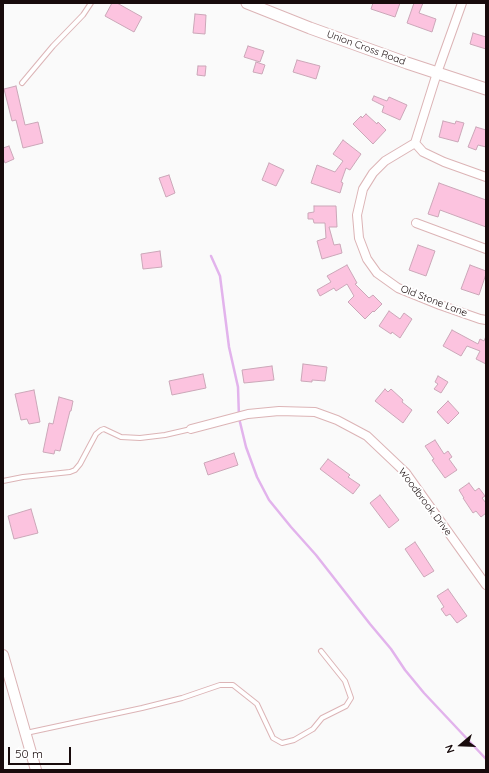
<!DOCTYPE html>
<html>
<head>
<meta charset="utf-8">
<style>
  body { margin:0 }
  #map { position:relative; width:489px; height:773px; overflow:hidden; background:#fafafa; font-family:Quicksand,sans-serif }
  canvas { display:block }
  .frame { position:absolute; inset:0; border:4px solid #180b0c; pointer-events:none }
  .north { position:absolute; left:441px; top:725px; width:40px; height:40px; -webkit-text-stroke:3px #fff; paint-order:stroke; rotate:251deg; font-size:11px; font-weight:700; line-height:16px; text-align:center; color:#180b0c }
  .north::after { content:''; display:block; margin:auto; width:14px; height:18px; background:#180b0c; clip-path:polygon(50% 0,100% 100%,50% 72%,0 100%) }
  .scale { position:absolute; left:8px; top:747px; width:63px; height:18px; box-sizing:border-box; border:2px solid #180b0c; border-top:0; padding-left:5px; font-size:12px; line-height:14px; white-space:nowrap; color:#180b0c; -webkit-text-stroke:3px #fff; paint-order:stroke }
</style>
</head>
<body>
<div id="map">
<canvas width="489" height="773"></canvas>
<div class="frame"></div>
<div class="north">N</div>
<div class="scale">50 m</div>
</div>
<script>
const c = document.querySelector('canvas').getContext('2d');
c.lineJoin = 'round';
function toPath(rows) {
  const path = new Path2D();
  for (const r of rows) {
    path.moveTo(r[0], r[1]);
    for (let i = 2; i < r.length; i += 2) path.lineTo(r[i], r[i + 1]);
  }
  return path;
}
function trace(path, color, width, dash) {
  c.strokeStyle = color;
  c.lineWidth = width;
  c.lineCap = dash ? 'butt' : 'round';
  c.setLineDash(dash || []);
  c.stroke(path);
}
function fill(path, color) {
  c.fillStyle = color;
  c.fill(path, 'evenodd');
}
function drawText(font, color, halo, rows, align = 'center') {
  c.font = font + ' Quicksand,sans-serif';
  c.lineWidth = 4;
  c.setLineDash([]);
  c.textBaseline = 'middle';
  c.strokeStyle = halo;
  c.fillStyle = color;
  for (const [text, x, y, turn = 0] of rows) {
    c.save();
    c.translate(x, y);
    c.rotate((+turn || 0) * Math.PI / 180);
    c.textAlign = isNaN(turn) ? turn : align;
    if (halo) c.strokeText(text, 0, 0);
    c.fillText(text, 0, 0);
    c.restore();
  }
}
const stream = toPath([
  [211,256,220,276,229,347,238,387,239,418,246,447,257,477,269,500,291,527,316,555,370,624,391,649,405,670,424,693,486,759]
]);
const building = toPath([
  [112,3,117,3,142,17,134,32,105,16,112,3],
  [373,3,400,3,395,17,371,9,373,3],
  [414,3,423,3,419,13,436,19,432,32,407,23,414,3],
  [195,14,206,15,205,34,193,33,195,14],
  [473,33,486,37,486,49,470,44,473,33],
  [248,46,264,51,260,62,244,57,248,46],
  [297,60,320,66,316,79,293,72,297,60],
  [256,62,265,65,262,74,253,72,256,62],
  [198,66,206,66,205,76,197,75,198,66],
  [16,86,25,125,38,122,43,143,23,148,16,120,12,121,4,89,16,86],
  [374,96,387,101,389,97,407,105,400,120,382,112,384,106,372,100,374,96],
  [366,114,377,124,378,122,386,130,373,144,353,124,361,116,362,118,366,114],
  [443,121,455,124,456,121,464,123,458,142,439,137,443,121],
  [476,127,486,130,486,147,478,145,476,150,468,147,476,127],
  [343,140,361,154,350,170,346,168,341,182,343,183,340,193,311,183,317,165,335,172,343,161,333,154,343,140],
  [9,146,14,159,5,163,3,158,3,148,9,146],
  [269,163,284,170,276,186,262,180,269,163],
  [169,175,175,193,166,197,159,178,169,175],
  [439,183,486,200,486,227,440,210,438,217,428,214,439,183],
  [314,206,336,206,337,227,329,227,334,245,340,244,342,253,322,259,317,241,326,238,325,223,314,223,313,219,308,219,308,213,314,212,314,206],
  [418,245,435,251,426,276,409,270,418,245],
  [160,251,162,267,143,269,141,254,160,251],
  [347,265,357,283,355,284,369,298,373,295,382,304,374,312,373,311,365,319,348,302,354,296,347,284,336,291,334,288,320,296,317,290,331,282,327,276,347,265],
  [470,265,486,271,486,274,479,295,461,289,470,265],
  [389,311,400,319,404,313,412,319,400,338,392,332,391,334,379,326,389,311],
  [452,330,478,344,480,339,484,341,486,336,486,364,476,359,480,351,467,346,461,356,443,346,452,330],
  [303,364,327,367,325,381,312,380,312,382,301,381,303,364],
  [272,366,274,380,244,383,242,370,272,366],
  [203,374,206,388,172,395,169,381,203,374],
  [438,376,448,382,441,393,434,389,438,384,435,382,438,376],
  [385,389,388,392,391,389,403,400,402,402,412,410,403,423,375,401,385,389],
  [34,390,40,422,29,424,27,419,21,420,15,394,34,390],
  [59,397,73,401,71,411,70,411,60,451,55,450,54,454,43,452,49,423,53,424,59,397],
  [448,401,459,413,448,424,437,412,448,401],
  [435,440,444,454,448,451,452,457,449,459,457,470,445,478,432,460,434,459,425,446,435,440],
  [234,453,238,465,208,475,204,463,234,453],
  [328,459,350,475,348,477,360,485,353,494,320,469,328,459],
  [469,483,475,491,479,488,485,496,482,498,486,503,486,513,481,517,476,511,473,513,463,498,464,498,459,490,469,483],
  [380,495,399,520,389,528,370,503,380,495],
  [31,509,38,533,14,539,8,516,31,509],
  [415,542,434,571,424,577,405,549,415,542],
  [448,589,467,616,457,623,450,614,446,616,441,609,444,607,437,596,448,589]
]);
const service = toPath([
  [22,83,53,46,83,15,91,3],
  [3,481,23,477,70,472,75,470,80,464,96,434,101,430,104,429,121,437,140,438,165,435,191,429],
  [26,733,142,708,182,698,220,685,233,685,257,704,273,738,282,743,294,740,313,729,322,718,346,706,351,698,345,681,321,651]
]);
const minor = toPath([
  [462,3,437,73,415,143,385,161,373,173,363,189,357,215,359,238,367,259,377,273,398,288,440,305,480,319,486,320],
  [415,143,423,152,444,162,486,177],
  [416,223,486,249],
  [191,429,248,414,279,411,315,412,337,420,367,436,406,473,486,585]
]);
const tertiary = toPath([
  [3,655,36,770]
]);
const secondary = toPath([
  [247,3,310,28,407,63,486,89]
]);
const streetNames = [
  ["Union Cross Road",366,48,20],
  ["Old Stone Lane",434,301,21],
  ["Woodbrook Drive",425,502,53]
];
trace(stream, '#e2b3ec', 2.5);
fill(building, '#fcc3df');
trace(building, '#cba7b8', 1);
trace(service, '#dcb4b6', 6);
trace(minor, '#dcb4b6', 10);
trace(tertiary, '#dcb4b6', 12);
trace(secondary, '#dcb4b6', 13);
trace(service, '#fff', 4);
trace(minor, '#fff', 8);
trace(tertiary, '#fff', 10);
trace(secondary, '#fff', 11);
drawText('10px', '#180b0c', '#fff', streetNames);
</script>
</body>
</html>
